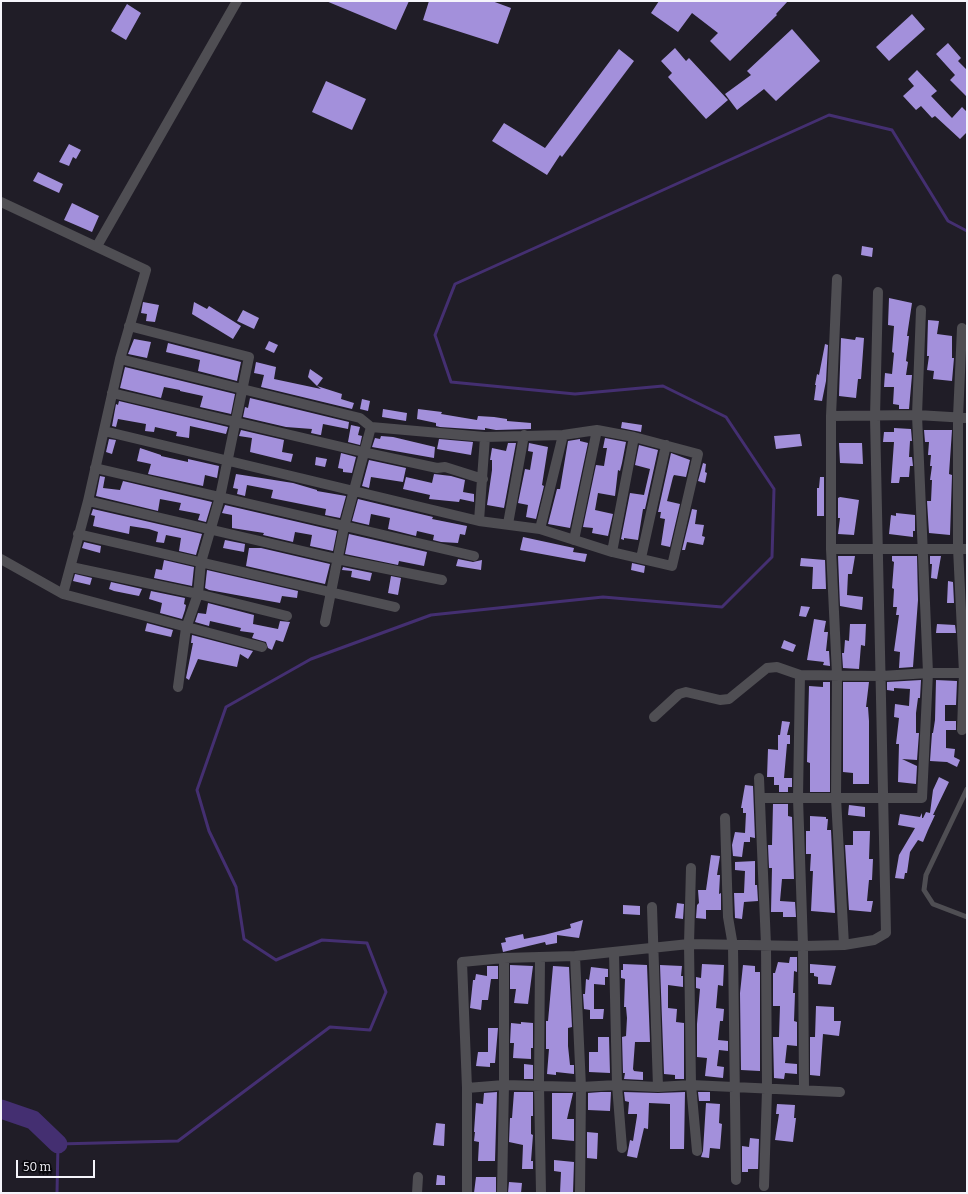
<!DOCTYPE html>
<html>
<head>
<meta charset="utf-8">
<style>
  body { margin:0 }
  #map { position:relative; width:968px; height:1194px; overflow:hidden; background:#201d27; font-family:Bitter,serif }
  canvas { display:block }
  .frame { position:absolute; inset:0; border:2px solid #f5f4fb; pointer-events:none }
  .scale { position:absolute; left:16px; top:1160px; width:79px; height:18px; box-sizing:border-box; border:2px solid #f5f4fb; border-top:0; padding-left:5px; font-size:12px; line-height:14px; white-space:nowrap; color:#f5f4fb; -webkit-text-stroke:3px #09080d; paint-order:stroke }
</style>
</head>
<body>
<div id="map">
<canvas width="968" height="1194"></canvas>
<div class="frame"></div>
<div class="scale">50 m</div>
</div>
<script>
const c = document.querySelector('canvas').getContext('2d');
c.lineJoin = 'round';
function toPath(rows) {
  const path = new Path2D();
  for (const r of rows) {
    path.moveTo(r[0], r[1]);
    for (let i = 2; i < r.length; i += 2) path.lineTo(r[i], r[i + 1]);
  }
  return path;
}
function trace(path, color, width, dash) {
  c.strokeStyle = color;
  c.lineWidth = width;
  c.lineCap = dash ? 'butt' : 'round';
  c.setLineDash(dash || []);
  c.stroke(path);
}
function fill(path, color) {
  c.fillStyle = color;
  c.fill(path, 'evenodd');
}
const stream = toPath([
  [57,1193,58,1144,178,1141,330,1027,370,1030,386,992,367,943,322,940,276,960,244,939,236,887,209,831,197,790,226,707,311,659,431,615,603,597,722,607,772,557,774,489,726,417,663,386,575,394,451,382,435,335,455,284,829,115,892,130,948,221,967,231]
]);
const river = toPath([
  [1,1109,33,1120,58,1144]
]);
const building = toPath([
  [326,1,409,1,396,30],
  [429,1,492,1,511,8,498,44,423,20],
  [659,1,788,1,776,14,777,15,730,61,710,41,718,33,692,13,678,32,651,13],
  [127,4,141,13,126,40,111,31],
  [912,14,925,29,889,61,876,47],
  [792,29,820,61,776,101,764,89,737,110,725,94,751,75,747,71],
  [948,43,961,58,958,61,967,70,967,97,950,80,955,75,936,54],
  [675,48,686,61,689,58,728,100,706,119,668,77,672,73,661,61],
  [619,49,634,61,562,157,560,155,547,175,492,141,504,123,545,148],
  [917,70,937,91,931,96,952,118,962,107,967,112,967,132,960,139,935,116,932,118,921,106,916,110,903,96,914,86,908,79],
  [326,81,366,99,352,130,312,112],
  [69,144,81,150,76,159,73,157,69,166,59,162],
  [38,172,63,184,59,193,33,181],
  [72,203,99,216,92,232,64,220],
  [862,246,873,248,872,257,861,255],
  [889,298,912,303,907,336,909,336,906,361,908,362,906,375,912,375,909,409,899,409,899,405,893,404,894,387,884,387,885,373,892,374,894,353,892,352,894,326,888,325],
  [143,302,159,305,155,322,146,321,147,314,141,313],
  [194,302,207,309,209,306,241,326,233,339,192,314],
  [243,310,259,318,254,329,237,321],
  [928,320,939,321,937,334,952,336,952,358,954,358,952,381,933,379,934,371,927,370,929,356,927,356],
  [856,337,864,338,861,379,858,379,856,398,839,396,841,338,855,340],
  [134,339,151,342,147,358,128,354],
  [269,341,278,345,274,353,265,349],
  [168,343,241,362,237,381,198,371,200,360,166,352],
  [825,344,828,345,826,381,822,401,814,400,816,385,815,385,817,374,819,375],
  [256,362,276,367,274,379,321,389,317,386,342,394,341,399,354,403,352,409,261,387,264,375,254,373],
  [125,367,235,394,231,414,200,407,203,396,180,391,180,390,164,387,161,398,120,388],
  [310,369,323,378,317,386,308,377],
  [250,398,349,422,348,429,323,424,321,435,320,435,311,433,312,429,286,427,243,417,245,407,248,408],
  [362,399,370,401,368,411,360,409],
  [119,401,228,427,226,434,190,426,189,438,176,436,177,432,155,427,154,432,145,431,146,424,118,419,116,427,112,426,116,404,118,405],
  [383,409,407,413,406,421,382,417],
  [418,409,442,412,441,414,477,420,478,416,494,417,507,419,507,421,531,423,531,429,496,430,485,428,485,430,440,427,436,426,436,423,417,419],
  [622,422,642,425,641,432,621,428],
  [351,425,360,427,358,435,362,436,360,445,348,442],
  [894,428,911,429,912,441,910,441,909,457,912,457,913,466,910,466,909,477,900,477,899,483,891,483,894,442,883,442,884,432,894,432],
  [241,430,284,440,282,452,293,454,291,462,250,452,252,438,239,436],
  [924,430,952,430,949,474,952,475,950,535,929,533,927,501,931,501,932,480,930,480,932,466,930,466,931,455,928,455,929,442,925,442],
  [800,434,802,446,776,449,774,436],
  [381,436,393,437,435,447,434,458,372,447,375,438,380,439],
  [605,438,626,442,622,463,620,471,618,470,615,496,598,493,595,510,613,514,608,536,592,533,593,528,583,527,596,465,604,466,607,448,603,448],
  [109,439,116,440,112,454,106,452],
  [439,439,473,442,471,455,437,449],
  [580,439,580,441,588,443,570,528,548,524,557,489,560,489,568,441],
  [508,443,516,443,504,508,487,505,492,470,492,460,490,460,492,448,506,451],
  [529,443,548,447,542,485,544,486,536,519,526,517,528,505,518,503,525,469,530,470,533,452,528,451],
  [839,443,862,443,863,464,840,463],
  [639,445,658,450,645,509,643,509,638,540,624,538,624,540,621,539,630,493,644,495,650,469,635,465],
  [140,448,161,455,161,456,188,462,188,459,219,466,217,478,205,475,203,486,148,474,151,464,137,461],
  [341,453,356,457,352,473,343,472,343,469,338,468],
  [671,453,690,460,686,477,674,475,673,477,667,501,680,504,670,547,661,545,665,519,660,518,661,512,658,512],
  [316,457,327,459,325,467,315,465],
  [369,460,406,468,403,482,371,477,369,488,362,486],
  [703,463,706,464,705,472,707,473,705,483,698,481],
  [236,474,293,483,317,490,317,491,346,496,340,518,325,515,326,509,271,498,273,490,247,485,245,496,237,494,238,489,233,488],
  [434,474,451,476,465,480,463,492,474,494,474,502,460,499,459,502,429,499,430,495,403,489,406,477,432,483],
  [100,476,105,477,103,488,120,490,123,481,212,502,206,522,198,520,200,514,179,510,181,503,160,499,158,511,96,496],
  [820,477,824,477,824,516,817,516,817,488,819,488],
  [840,497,859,500,854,535,838,534,840,518,838,518,838,498],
  [358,499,433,517,432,519,467,526,465,535,460,534,458,543,441,542,433,540,434,535,417,531,416,536,388,529,390,518,371,514,369,525,352,521],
  [225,505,337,531,333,551,310,546,312,535,295,532,293,542,263,535,264,533,232,528,232,515,222,513],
  [93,509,202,534,196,555,179,551,181,538,166,535,164,543,156,542,158,532,149,529,130,526,129,534,93,526,95,516,91,515],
  [692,509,697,510,695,524,704,525,702,536,705,537,703,545,687,542,685,550,682,550],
  [896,513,915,515,915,531,913,531,913,537,889,534,891,515,896,516],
  [349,534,427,552,424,566,399,561,398,565,345,554],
  [523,537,574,548,573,552,587,554,585,562,520,550],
  [225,540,245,544,244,552,223,548],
  [84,542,101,546,100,553,82,548],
  [249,548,261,548,330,564,325,584,246,566],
  [838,556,855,556,852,574,848,574,847,595,863,597,862,610,840,606],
  [892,556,917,556,918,600,913,667,899,668,900,652,894,651,899,615,896,615,897,607,893,607,894,589,892,588,894,562,892,561],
  [930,556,941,556,937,579,931,578,932,564,930,564],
  [801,558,825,560,826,589,812,589,813,567,800,566],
  [458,559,473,562,482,560,481,570,456,566],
  [164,560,194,567,192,586,154,578,156,569,162,570],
  [632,563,645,566,644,573,631,570],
  [343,567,372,573,370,581,351,577,352,571,342,570],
  [207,570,298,591,297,598,282,596,280,603,209,590,205,588],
  [75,574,92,578,90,585,73,581],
  [391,576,401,578,398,595,388,593],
  [948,581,953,582,954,603,947,603],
  [111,582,142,589,139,596,114,591,109,589],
  [151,591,185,598,184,604,186,605,185,610,182,619,160,613,162,603,149,599],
  [208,603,254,615,253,624,278,629,280,621,290,622,283,642,276,640,272,650,268,648,266,642,252,638,254,633,240,631,241,628,210,621,209,626,195,622,198,613,206,614],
  [801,606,810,607,806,617,799,616],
  [814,619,826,621,824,632,828,632,826,651,829,651,830,666,823,665,824,662,807,660],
  [147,623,173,630,171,637,145,631],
  [850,624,866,624,865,646,861,645,859,669,843,668,842,653,844,653,845,640,849,641],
  [937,624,955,625,956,633,936,633],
  [192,635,253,651,248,659,240,654,237,667,198,659,189,680,186,678,193,643,191,643],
  [784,640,796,645,793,652,781,648],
  [921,680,920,698,918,698,916,713,916,733,919,733,917,760,902,759,917,766,916,784,898,782,899,744,896,744,899,718,894,717,895,704,909,706,910,689,894,688,894,691,887,690,887,682],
  [936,680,957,681,956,705,945,705,945,721,956,721,956,730,946,730,946,748,955,749,954,757,960,760,957,767,947,762,930,761,932,733,933,733,935,720],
  [823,682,830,682,830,792,810,792,810,763,807,762,809,686,823,687],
  [843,682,869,682,866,707,868,707,869,721,869,784,853,784,853,773,843,772],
  [782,721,790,722,787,735,790,735,790,744,787,744,784,778,792,778,792,787,788,787,788,792,779,792,779,785,774,785,774,777,767,777,768,749,778,750,778,735,780,735],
  [939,777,949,782,933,815,935,815,928,830,923,842,918,840,910,852,907,873,905,873,904,879,895,878,899,855,915,828,898,825,900,814,920,817,922,813,922,818,923,818,926,812,930,813,933,790],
  [745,785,753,786,755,838,750,837,750,842,744,842,742,857,733,856,732,845,735,832,745,833,746,813,743,813,743,808,741,808],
  [773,804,788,804,788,816,792,817,794,879,782,879,780,901,795,902,796,917,783,917,783,912,771,912,772,868,769,868,768,845,772,845],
  [849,805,865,807,865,817,848,815],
  [810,816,826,817,826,819,828,819,827,830,831,830,835,913,811,911,813,871,810,871,811,854,806,854,806,831,810,831],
  [853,831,870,831,869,859,873,859,872,880,869,880,867,901,873,901,871,912,849,910,845,845,853,845],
  [711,855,720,856,717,875,720,875,719,894,721,893,721,910,706,910,706,919,696,918,697,905,699,903,698,890,706,890],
  [755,861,755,885,757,885,758,901,744,902,742,919,735,918,734,893,744,893,745,871,735,870,735,862],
  [677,903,684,904,683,919,675,918],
  [623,905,640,906,640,915,623,914],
  [583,920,579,938,557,935,557,943,546,945,545,942,503,952,501,943,506,942,505,938,523,934,524,939,544,935,571,928,570,924],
  [790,957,797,957,797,972,794,971,793,993,795,993,794,1021,797,1022,797,1046,787,1045,785,1063,797,1064,797,1074,785,1073,784,1079,774,1078,773,1037,779,1037,780,1006,773,1006,773,973,775,973,778,962,789,963],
  [623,964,647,965,650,1042,635,1042,633,1069,634,1071,643,1072,643,1080,624,1079,625,1073,623,1073,622,1037,626,1036,627,1018,626,1007,624,1007,625,979,621,978,621,970,623,970],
  [702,964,724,965,723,986,718,985,716,1008,724,1009,723,1021,720,1021,718,1040,728,1041,728,1051,719,1050,717,1066,724,1067,723,1078,705,1076,707,1058,697,1057,697,1024,700,989,696,988,696,977,701,978],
  [810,964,836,966,831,985,818,984,818,977,814,976,814,973,810,973],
  [510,965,533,966,528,1004,514,1003,516,989,510,989],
  [660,965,682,966,681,976,683,976,683,987,668,985,668,1008,677,1009,676,1022,684,1023,684,1079,675,1079,675,1075,664,1074],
  [743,965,755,966,755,972,760,972,760,1071,741,1070,740,993],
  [487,966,498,966,498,979,491,979,488,1000,482,1000,481,1010,470,1008,473,980,475,980,476,974,487,976],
  [553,966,569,967,572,1027,568,1028,568,1046,570,1065,574,1065,574,1074,556,1072,556,1075,547,1074,549,1049,546,1049,546,1021,548,1021],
  [591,967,608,969,608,977,605,977,605,985,594,984,594,1009,604,1009,603,1019,590,1019,590,1010,584,1009,583,994,585,994,586,979,589,980],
  [816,1006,834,1007,834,1021,841,1021,839,1036,823,1034,820,1076,810,1075,810,1037,815,1037],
  [521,1022,533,1023,533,1048,531,1048,531,1059,513,1058,514,1043,510,1043,511,1023,521,1024],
  [488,1028,498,1028,495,1063,490,1063,490,1067,476,1066,478,1052,488,1052],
  [598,1037,609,1037,610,1073,589,1072,589,1052,598,1052],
  [524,1064,533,1065,533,1079,524,1079],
  [497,1092,495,1161,478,1161,479,1142,474,1141,475,1132,474,1132,476,1103,483,1104,484,1093],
  [514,1092,533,1092,533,1116,531,1116,531,1134,533,1135,531,1161,533,1161,533,1169,522,1169,523,1145,509,1142,510,1118,512,1118],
  [601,1092,611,1092,610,1111,588,1110,588,1093],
  [624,1092,658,1093,685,1092,684,1149,670,1149,670,1104,649,1103,648,1129,644,1128,637,1158,627,1156,630,1140,633,1141,637,1116,637,1114,628,1114,629,1102,625,1101],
  [698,1092,710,1092,710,1101,699,1101],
  [552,1093,573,1093,567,1119,574,1119,574,1141,552,1139],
  [706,1103,720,1104,719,1123,722,1124,720,1149,710,1148,709,1158,701,1157,703,1151],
  [777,1104,795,1105,794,1118,796,1118,793,1142,775,1140,779,1114,776,1114],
  [436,1123,445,1124,444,1146,433,1145],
  [587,1132,598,1133,597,1159,587,1158],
  [750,1138,759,1139,758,1169,748,1169,748,1172,742,1172,742,1146,749,1147],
  [554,1160,574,1162,573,1193,560,1193,561,1172,554,1171],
  [437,1175,445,1176,445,1185,436,1185],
  [476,1177,496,1177,496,1193,474,1193],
  [509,1182,522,1183,521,1193,508,1193]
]);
const lane = toPath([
  [967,789,926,875,924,890,933,904,967,917]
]);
const street = toPath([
  [1,202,146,270,120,359,88,501,63,594],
  [97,246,237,1],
  [837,279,831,416,831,549,837,675,836,798,844,945],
  [129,326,249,357,220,497,201,562,198,594,186,628,178,687],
  [112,393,363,452,437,468,445,467,483,479],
  [831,416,917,415,967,418],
  [104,431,479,521,540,529,612,552,672,566,698,454,634,437,597,430,563,435,485,437,371,427,360,418,120,359],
  [95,468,474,556],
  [88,501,337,559,442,580],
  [479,521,485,437],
  [508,524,524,435],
  [540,529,563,435],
  [78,534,395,607],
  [574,540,597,430],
  [831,549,967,549],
  [612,552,634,437],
  [641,558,666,445],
  [1,559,63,594,262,647],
  [71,567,198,594,287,616],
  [325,622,344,527,371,427],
  [654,717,679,694,686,692,720,700,729,699,767,668,777,667,800,675],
  [962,730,964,673,958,548,958,417,962,328],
  [759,778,766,945,767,1090,764,1186],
  [760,798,922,798,928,673,917,415,921,310],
  [725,818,728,917,733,946,736,1180],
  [691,868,689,944,691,1085,697,1151],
  [652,907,658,1087],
  [614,953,617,1085,622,1148],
  [575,956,581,1087,580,1193],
  [540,957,539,1085,541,1193],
  [467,1088,504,1085,581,1087,617,1085,658,1087,691,1085,840,1092],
  [804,1090,803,946,798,798,800,675,882,676,928,673,967,673],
  [417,1193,418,1177],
  [467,1193,467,1088,462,962,504,958,575,956,689,944,803,946,844,945,874,940,886,933,875,417,878,292],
  [502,1193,504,1085,504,958]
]);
trace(stream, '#442f71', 3);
trace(river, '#442f71', 19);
fill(building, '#a390db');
trace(lane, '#4f4e53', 5);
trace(street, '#4f4e53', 10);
</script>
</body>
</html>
